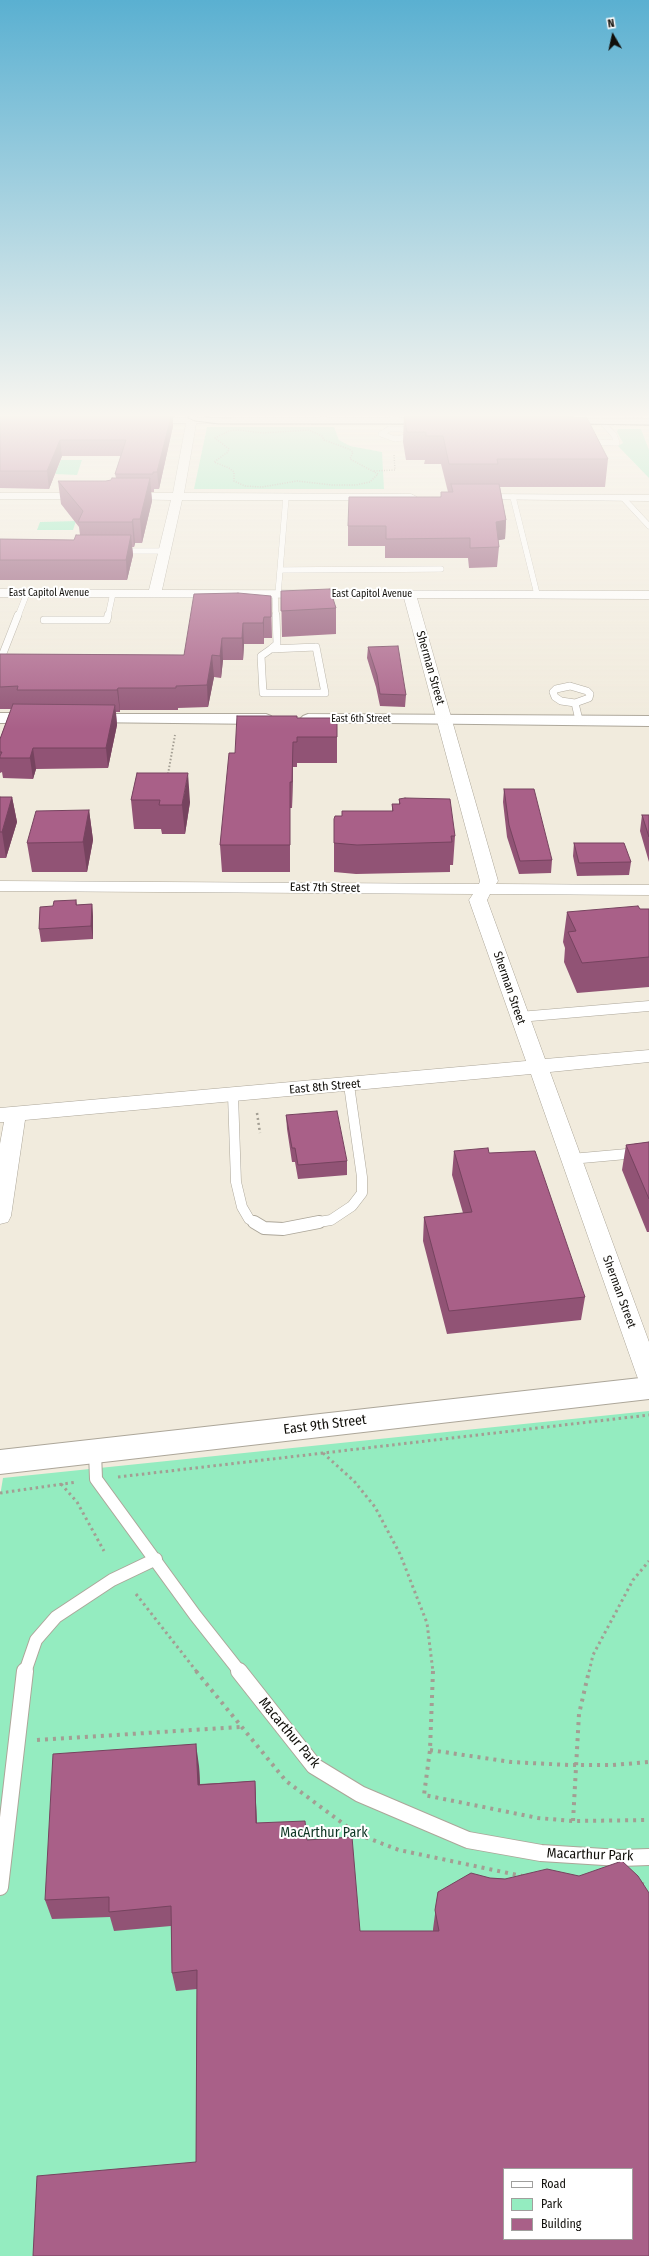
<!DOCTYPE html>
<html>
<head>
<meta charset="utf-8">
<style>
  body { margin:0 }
  #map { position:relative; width:649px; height:2256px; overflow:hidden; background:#f1ebdd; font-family:"Fira Sans Condensed",sans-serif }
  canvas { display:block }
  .legend { position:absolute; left:503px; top:2168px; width:130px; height:72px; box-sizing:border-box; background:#fff; border:1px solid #a09f9d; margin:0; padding:5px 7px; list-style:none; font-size:12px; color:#110f0a }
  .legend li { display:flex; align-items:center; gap:8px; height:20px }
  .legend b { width:20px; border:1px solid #a09f9d }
  .north { position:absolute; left:593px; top:16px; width:40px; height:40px; -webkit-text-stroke:3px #fff; paint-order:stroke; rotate:351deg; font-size:11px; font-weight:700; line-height:16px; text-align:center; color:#110f0a }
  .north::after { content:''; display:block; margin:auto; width:14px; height:18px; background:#110f0a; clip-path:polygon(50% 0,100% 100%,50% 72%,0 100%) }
</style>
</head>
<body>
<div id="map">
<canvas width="649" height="2256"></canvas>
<ul class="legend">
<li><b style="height:5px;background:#fff"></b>Road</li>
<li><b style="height:11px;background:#94ecc0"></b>Park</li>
<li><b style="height:11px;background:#a96088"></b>Building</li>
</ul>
<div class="north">N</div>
</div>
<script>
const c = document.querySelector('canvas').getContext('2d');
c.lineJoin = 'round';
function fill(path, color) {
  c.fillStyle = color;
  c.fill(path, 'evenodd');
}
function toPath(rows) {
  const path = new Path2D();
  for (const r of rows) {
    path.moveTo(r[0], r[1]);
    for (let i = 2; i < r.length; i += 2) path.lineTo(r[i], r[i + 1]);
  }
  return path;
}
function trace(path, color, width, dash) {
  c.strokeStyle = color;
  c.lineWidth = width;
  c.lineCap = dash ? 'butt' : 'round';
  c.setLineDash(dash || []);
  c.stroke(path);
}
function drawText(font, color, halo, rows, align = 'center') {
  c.font = font + ' "Fira Sans Condensed",sans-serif';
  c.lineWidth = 4;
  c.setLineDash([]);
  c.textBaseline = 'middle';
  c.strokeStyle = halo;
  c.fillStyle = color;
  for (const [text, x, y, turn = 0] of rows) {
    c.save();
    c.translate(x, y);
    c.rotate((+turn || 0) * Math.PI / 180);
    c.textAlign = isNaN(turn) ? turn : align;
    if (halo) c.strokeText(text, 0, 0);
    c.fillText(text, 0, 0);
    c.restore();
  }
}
const green = toPath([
  [207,427,334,427,339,440,350,446,382,452,384,489,194,489],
  [618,429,641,429,649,450,649,478,618,446,623,443,617,432],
  [61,460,82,460,77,475,55,474],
  [76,521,73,530,37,530,40,522],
  [649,1411,649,2256,0,2256,0,1496,3,1478],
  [504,2169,632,2169,632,2239,504,2239]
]);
const pathFar4 = toPath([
  [238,430,263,433,309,430,322,436,324,440,349,449,353,452,350,459,378,474,370,482,356,485,332,485,297,481,262,487,245,486,234,481,234,472,229,468,214,462,228,452,229,449,215,438,229,431,238,430],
  [374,471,395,470,394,454]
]);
const pathFar3 = toPath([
  [168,774,175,735]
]);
const pathFar2 = toPath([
  [257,1113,260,1133]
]);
const pathFar1 = toPath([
  [323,1453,354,1481,375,1507,400,1554,427,1623,433,1672],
  [118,1477,649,1415],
  [61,1484,77,1502,104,1551],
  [0,1493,77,1482],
  [136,1594,197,1672],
  [589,1672,593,1655,633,1580,649,1561]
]);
const path = toPath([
  [196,1671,286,1781,357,1834,399,1850,522,1876],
  [433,1671,430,1750,424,1795,538,1818,573,1821,649,1820],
  [37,1740,240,1727],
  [430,1750,511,1762,569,1765,613,1765,649,1762],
  [573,1821,579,1714,589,1671],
  [641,1884,649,1885]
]);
const laneFar4 = toPath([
  [323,421,324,413],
  [389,429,402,429,412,433,408,437,395,439,381,434,389,429],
  [588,442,617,443,614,435,601,421],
  [513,497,537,594],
  [623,498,649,526],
  [118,551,164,551],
  [281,570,441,569],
  [275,594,276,616],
  [278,594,286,497],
  [18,616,27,593],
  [108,616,113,593]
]);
const laneFar3 = toPath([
  [44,620,107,620,108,615],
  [316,647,325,693,263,693,261,656,271,649,316,647],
  [271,649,277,644,276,615],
  [0,661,18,615],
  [570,686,587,691,590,694,589,698,575,703,561,701,555,697,553,692,556,689,570,686],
  [575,703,579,720]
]);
const laneFar2 = toPath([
  [519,1017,649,1006],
  [233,1095,236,1182,242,1207,249,1219,256,1223],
  [571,1159,649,1152],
  [313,1223,331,1220,352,1206,362,1193,362,1177,349,1085]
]);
const laneFar1 = toPath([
  [254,1222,264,1228,283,1229,319,1222],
  [95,1452,96,1479,195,1615,240,1672],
  [25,1672,36,1640,56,1617,112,1580,156,1559]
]);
const lane = toPath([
  [239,1671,314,1766,360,1794,468,1840,541,1853,620,1858,649,1857],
  [0,1887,25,1671]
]);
const street = toPath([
  [188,413,198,413,184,493,411,494,417,497,411,500,182,500,162,590,649,591,649,599,417,598,498,881,496,884,649,885,649,895,490,894,487,900,545,1059,649,1050,649,1062,550,1072,649,1342,649,1386,640,1383,637,1376,531,1074,25,1120,11,1216,8,1222,0,1224,0,1144,4,1122,0,1122,0,1108,526,1061,469,900,473,894,0,891,0,881,479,884,480,881,404,598,0,597,0,589,149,590,171,500,123,499,117,496,123,493,173,493,188,413],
  [389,413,399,413,399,423,391,423,389,413],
  [0,493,89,493,95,496,89,499,0,499,0,493],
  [473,494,649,495,649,501,469,499,467,497,469,495,473,494]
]);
const secondary = toPath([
  [144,418,434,418,439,421,434,424,140,423,139,421,144,418],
  [558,418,649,419,649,425,554,423,554,419,558,418],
  [0,713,38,713,43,715,46,718,43,721,38,723,0,723,0,713],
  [86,714,266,714,271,716,274,719,271,722,266,724,81,722,78,719,81,716,86,714],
  [308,714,649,716,649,726,303,722,300,719,303,716,308,714],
  [649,1377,649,1399,0,1474,0,1450,649,1377]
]);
const tram = toPath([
  [187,413,188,418,195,421,219,424,414,424],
  [195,413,207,417,231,418],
  [578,424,649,425]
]);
const wall = toPath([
  [0,413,187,413,176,414,175,417,173,417,173,426,159,489,154,489,154,492,151,492,152,501,142,543,135,543,134,547,132,547,133,555,127,580,0,580,0,539,74,540,80,535,79,527,61,504,58,481,106,481,111,480,116,478,115,474,121,456,62,456,49,489,0,488],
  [199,413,263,413,263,415,199,414],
  [404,415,608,459,605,487,500,487,506,520,505,539,498,540,499,547,497,567,469,568,468,558,385,558,385,546,348,546,348,526,440,497,448,492,441,464,424,464,425,460,406,460,403,442],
  [281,591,336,608,336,634,282,637],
  [271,596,272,638,264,638,264,644,244,644,243,660,223,660,221,678,214,677,208,707,178,708,178,710,120,710,120,712,116,712,117,725,108,768,36,769,33,779,3,778,2,772,0,773,0,739,11,709,0,709,0,654,184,655],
  [368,647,406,695,405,707,380,706,376,687,367,658],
  [297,718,337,718,337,763,297,763,297,767,293,767,292,808,290,808,290,872,222,872,220,845,235,753],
  [137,773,190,802,185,834,162,834,161,829,134,829,131,800],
  [504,789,552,860,551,873,519,874,507,837,503,802],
  [0,797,12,797,17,822,6,858,0,858],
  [399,799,455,836,453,865,450,865,450,872,356,874,334,872,334,819,342,816,392,811,392,804,399,804],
  [89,810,93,840,87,872,32,872,27,843],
  [642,815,649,815,649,862,640,831],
  [574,843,631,862,629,875,577,876,573,856],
  [76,900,77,905,92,904,93,917,93,939,41,942,39,929],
  [640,909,649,909,649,987,577,993,564,962,565,948,563,942,567,912],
  [286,1115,347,1161,347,1175,298,1179,295,1162,292,1162,287,1129],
  [649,1142,649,1232,647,1232,622,1170,626,1145],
  [454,1151,489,1153,585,1297,581,1320,447,1334,423,1241,424,1217,463,1213,452,1175],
  [199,1766,200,1784,255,1781,256,1803,257,1823,307,1840,360,1931,433,1931,433,1929,438,1892,490,1878,505,1879,196,2162,197,1989,176,1991,172,1973,171,1926,114,1931,110,1917,52,1919,45,1900]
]);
const shadedWall = toPath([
  [172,413,173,413,173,426,159,489,157,472],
  [175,413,187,413,176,414,175,417],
  [60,440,62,456,49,489,47,471],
  [150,478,152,501,142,543,140,519],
  [133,519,135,543,134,547,132,522],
  [506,520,505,539,495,541,496,522],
  [131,535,133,555,127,580,126,560],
  [264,617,264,644,263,623],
  [243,623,244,644,243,660,242,638],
  [222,638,223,660,221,678,220,656],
  [212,655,214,677,208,707,207,685],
  [118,688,120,710,120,712,117,690],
  [115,705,117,725,108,768,106,748],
  [293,742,293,767,292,808,292,782],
  [33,748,36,769,33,779,30,758],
  [188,773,190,802,185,834,182,805],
  [12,797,17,822,6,858,2,832],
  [89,810,93,840,87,872,83,842],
  [92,904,93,917,93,939,91,926],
  [196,1744,199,1766,201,1806,198,1785],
  [255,1781,256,1803,257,1844,256,1823]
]);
const building = toPath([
  [0,413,172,413,157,472,153,472,153,474,115,474,126,440,60,440,47,471,0,471,0,413],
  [432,413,510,413,587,418,608,459,497,459,498,464,449,464,443,436,426,436,426,432,407,432,404,415,432,413],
  [112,478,150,478,140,519,133,519,132,522,78,522,83,511,58,481,106,481,111,480,112,478],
  [451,484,499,484,506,520,496,522,499,547,470,548,470,538,386,539,386,526,348,526,349,497,441,497,441,492,453,492,451,484],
  [76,535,131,535,126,560,0,560,0,539,74,540,76,535],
  [330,589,336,608,281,611,281,591,330,589],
  [238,593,271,596,271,617,264,617,263,623,243,623,242,638,222,638,220,656,212,655,207,685,176,686,176,688,118,688,117,690,17,690,18,686,0,687,0,654,184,655,194,594,238,593],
  [398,646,406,695,380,694,377,675,368,647,398,646],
  [13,704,115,705,106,748,33,748,30,758,0,758,0,756,2,752,0,752,0,739,13,704],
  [237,716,297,716,297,718,337,718,337,737,297,737,297,742,293,742,292,782,290,782,290,845,220,845,229,753,235,753,237,716],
  [137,773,188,773,182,805,159,805,160,800,131,800,137,773],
  [504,789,534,789,552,860,520,861,509,825,504,789],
  [0,797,12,797,2,832,0,832,0,797],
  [405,798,450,799,455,836,451,836,452,842,357,845,334,843,334,819,335,816,342,816,342,811,393,811,392,804,400,804,399,799,405,798],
  [89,810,83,842,27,843,36,811,89,810],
  [642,815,649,815,649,837,642,815],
  [574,843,624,843,631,862,579,863,574,843],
  [76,900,76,905,92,904,91,926,39,929,40,907,53,906,54,901,76,900],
  [638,906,640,909,649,909,649,957,582,963,568,932,576,931,567,912,638,906],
  [337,1111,347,1161,298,1165,295,1148,292,1148,286,1115,337,1111],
  [649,1142,649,1199,626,1145,649,1142],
  [488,1148,489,1153,535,1151,585,1297,449,1311,424,1217,472,1212,454,1151,488,1148],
  [196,1744,198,1785,255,1781,256,1823,305,1821,307,1840,352,1837,360,1931,439,1931,435,1910,438,1892,471,1873,490,1878,505,1879,547,1869,579,1876,622,1861,638,1876,649,1893,649,2256,33,2256,37,2176,196,2162,197,1970,172,1973,171,1906,109,1912,109,1897,45,1900,53,1754,196,1744],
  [504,2169,632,2169,632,2239,504,2239,504,2169]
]);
const farStreetnames = [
  ["East Capitol Avenue",49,593],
  ["East Capitol Avenue",372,594],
  ["East 6th Street",361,719]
];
const streetNames = [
  ["Sherman Street",430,668,74],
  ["East 7th Street",325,888,1],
  ["Sherman Street",509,988,71],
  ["East 8th Street",325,1087,-5],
  ["Sherman Street",619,1292,70]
];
const nearStreetnames = [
  ["East 9th Street",325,1425,-7],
  ["Macarthur Park",289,1733,50],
  ["Macarthur Park",590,1855,2]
];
const nearParknames = [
  ["MacArthur Park",324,1833]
];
fill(green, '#94ecc0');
trace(laneFar4, '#aca699', 6);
trace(laneFar3, '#aca699', 8);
trace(laneFar2, '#aca699', 11);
trace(laneFar1, '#aca699', 14);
trace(lane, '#aca699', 18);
trace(street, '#aca699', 1);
trace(secondary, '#aca699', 2);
trace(pathFar4, '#a39e93', 1.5, [1, 1.5]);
trace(pathFar3, '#a39e93', 2, [1.5, 2]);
trace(pathFar2, '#a39e93', 2.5, [2, 3]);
trace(pathFar1, '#a39e93', 3, [2.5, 3.5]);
trace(path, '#a39e93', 4, [3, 5]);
trace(laneFar4, '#fff', 5.5);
trace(laneFar3, '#fff', 7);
trace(laneFar2, '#fff', 10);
trace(laneFar1, '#fff', 12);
trace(lane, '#fff', 16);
fill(street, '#fff');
fill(secondary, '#fff');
trace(tram, '#2e2b25', 1);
fill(wall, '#915375');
fill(shadedWall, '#76435f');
fill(building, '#a96088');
trace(building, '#76435f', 1);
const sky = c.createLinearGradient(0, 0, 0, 729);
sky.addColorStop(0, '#5ab0d1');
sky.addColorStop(0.57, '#f9f6f0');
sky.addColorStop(1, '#f9f6f000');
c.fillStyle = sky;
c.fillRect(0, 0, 649, 729);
drawText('10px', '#110f0a', '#fff', farStreetnames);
drawText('12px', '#110f0a', '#fff', streetNames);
drawText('14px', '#110f0a', '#fff', nearStreetnames);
drawText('14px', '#0d3624', '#fff', nearParknames);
</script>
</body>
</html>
